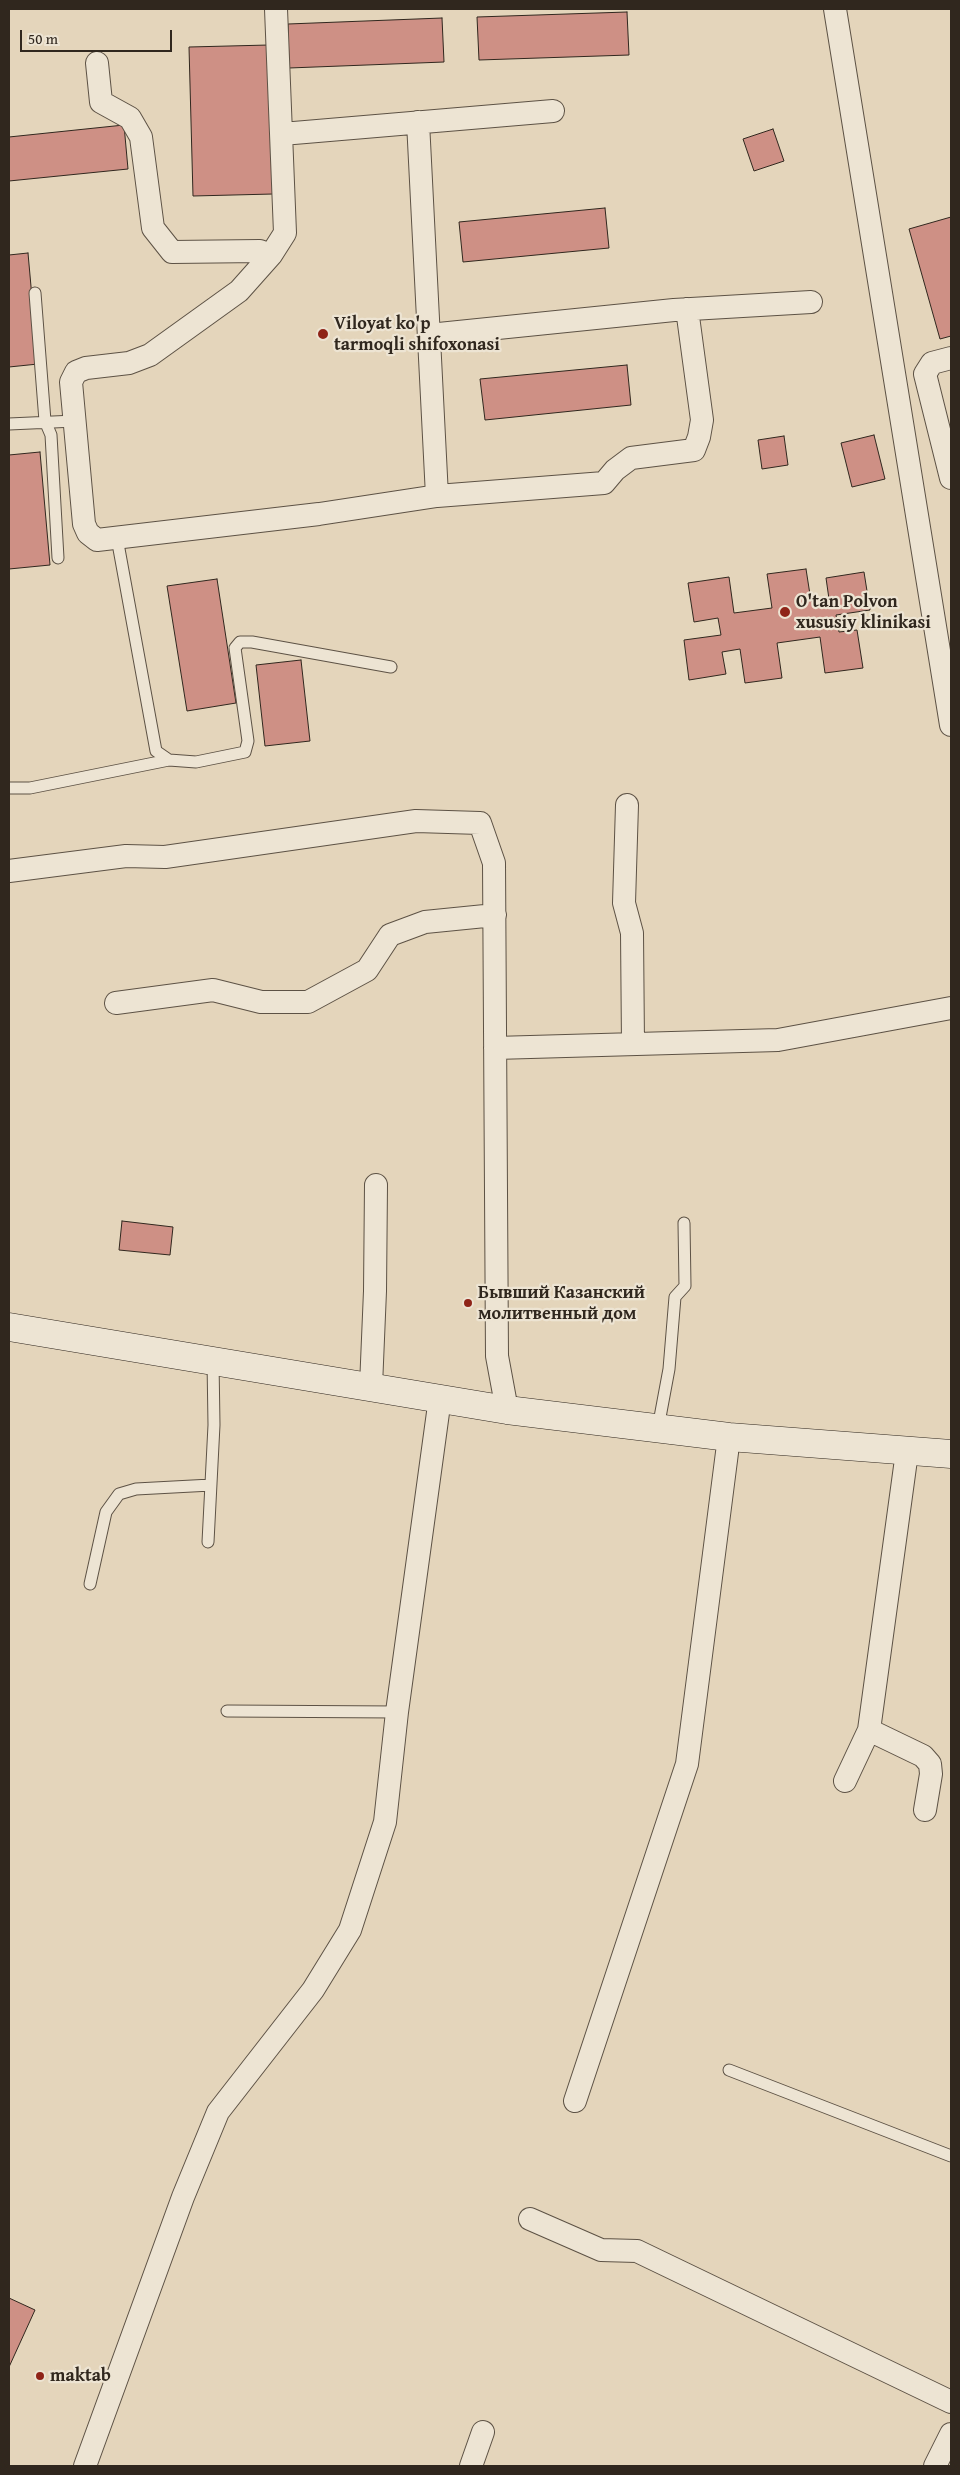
<!DOCTYPE html>
<html>
<head>
<meta charset="utf-8">
<style>
  body { margin:0 }
  #map { position:relative; width:960px; height:2475px; overflow:hidden; background:#e4d5bb; font-family:"Gentium Book Plus",serif }
  canvas { display:block }
  .frame { position:absolute; inset:0; border:10px solid #30271e; pointer-events:none }
  .scale { position:absolute; left:20px; top:30px; width:152px; height:22px; box-sizing:border-box; border:2px solid #30271e; border-top:0; padding-left:6px; font-size:15px; line-height:18px; white-space:nowrap; color:#30271e; -webkit-text-stroke:4px #ede4d3; paint-order:stroke }
</style>
</head>
<body>
<div id="map">
<canvas width="960" height="2475"></canvas>
<div class="frame"></div>
<div class="scale">50 m</div>
</div>
<script>
const c = document.querySelector('canvas').getContext('2d');
c.lineJoin = 'round';
function fill(path, color) {
  c.fillStyle = color;
  c.fill(path, 'evenodd');
}
function toPath(rows) {
  const path = new Path2D();
  for (const r of rows) {
    path.moveTo(r[0], r[1]);
    for (let i = 2; i < r.length; i += 2) path.lineTo(r[i], r[i + 1]);
  }
  return path;
}
function trace(path, color, width, dash) {
  c.strokeStyle = color;
  c.lineWidth = width;
  c.lineCap = dash ? 'butt' : 'round';
  c.setLineDash(dash || []);
  c.stroke(path);
}
function drawText(font, color, halo, rows, align = 'center') {
  c.font = font + ' "Gentium Book Plus",serif';
  c.lineWidth = 4.5;
  c.setLineDash([]);
  c.textBaseline = 'middle';
  c.strokeStyle = halo;
  c.fillStyle = color;
  for (const [text, x, y, turn = 0] of rows) {
    c.save();
    c.translate(x, y);
    c.rotate((+turn || 0) * Math.PI / 180);
    c.textAlign = isNaN(turn) ? turn : align;
    if (halo) c.strokeText(text, 0, 0);
    c.fillText(text, 0, 0);
    c.restore();
  }
}
const building = toPath([
  [627,12,629,55,479,60,477,17,627,12],
  [442,18,444,62,289,68,288,24,442,18],
  [269,45,273,194,193,196,189,47,269,45],
  [124,125,128,169,9,181,9,137,124,125],
  [773,129,784,161,754,171,743,139,773,129],
  [605,208,609,248,463,262,459,222,605,208],
  [951,217,951,336,940,339,909,229,951,217],
  [28,253,38,364,9,367,9,255,28,253],
  [627,365,631,405,485,420,480,379,627,365],
  [874,435,885,479,852,487,841,443,874,435],
  [784,436,788,465,762,469,758,440,784,436],
  [40,452,50,565,9,569,9,455,40,452],
  [806,569,811,601,829,599,826,578,864,572,870,610,836,615,839,632,857,630,863,668,825,673,820,637,777,643,782,678,745,683,740,649,722,652,726,674,689,680,684,640,721,635,718,618,694,622,688,583,729,577,734,613,772,608,767,574,806,569],
  [217,579,236,703,187,711,167,586,217,579],
  [301,660,310,741,265,746,256,665,301,660],
  [122,1221,173,1227,170,1255,119,1250,122,1221],
  [9,2298,35,2310,9,2367,9,2298]
]);
const service = toPath([
  [35,293,45,421,51,435,58,558],
  [9,424,75,421],
  [117,538,156,751,169,760,196,762,245,752,248,741,235,648,240,642,252,642,391,667],
  [9,788,30,788,169,760],
  [658,1428,669,1369,675,1297,685,1286,684,1223],
  [208,1542,214,1425,213,1361],
  [90,1584,106,1512,119,1494,136,1489,211,1485],
  [227,1711,397,1712],
  [729,2070,951,2156]
]);
const minor = toPath([
  [276,9,285,233,271,255,239,291,150,355,129,363,86,368,76,372,71,382,84,524,88,533,97,540,319,514,437,496,604,483,615,470,631,458,694,450,699,437,702,420,687,309],
  [835,9,951,725],
  [97,63,101,102,130,118,141,137,153,228,172,252,260,251,271,255],
  [418,122,437,496],
  [282,134,553,111],
  [429,335,674,310,811,302],
  [951,358,932,363,925,374,951,478],
  [627,805,624,903,632,933,633,1044],
  [9,871,126,856,165,857,416,821,480,823,494,863,497,1356,507,1410],
  [116,1003,213,990,261,1002,308,1002,367,970,390,935,425,922,495,915],
  [495,1048,778,1040,951,1008],
  [371,1386,375,1291,376,1185],
  [869,1730,923,1756,930,1764,931,1774,925,1810],
  [845,1781,869,1730,907,1452],
  [575,2101,687,1764,729,1437],
  [530,2219,601,2250,637,2251,951,2402],
  [85,2466,183,2197,218,2112,313,1990,350,1930,385,1822,397,1712,440,1398],
  [471,2466,483,2432],
  [935,2466,951,2434]
]);
const secondary = toPath([
  [9,1327,507,1410,729,1437,951,1454]
]);
const markers = [
  [323,334,6,"#8f2418"],
  [785,612,6,"#8f2418"],
  [468,1303,5,"#8f2418"],
  [40,2376,5,"#8f2418"]
];
const poiNames = [
  ["Viloyat ko'p",334,324],
  ["tarmoqli shifoxonasi",334,345],
  ["O'tan Polvon",796,602],
  ["xususiy klinikasi",796,623],
  ["Бывший Казанский",478,1293],
  ["молитвенный дом",478,1314],
  ["maktab",50,2376]
];
fill(building, '#ce9085');
trace(building, '#30271e', 1);
trace(service, '#5d5245', 13);
trace(minor, '#5d5245', 24);
trace(secondary, '#30271e', 29);
trace(service, '#ede4d3', 11);
trace(minor, '#ede4d3', 22);
trace(secondary, '#ede4d3', 28);
for (const [x, y, r, color] of markers) {
  const dot = new Path2D();
  dot.arc(x, y, r, 0, 2 * Math.PI);
  c.fillStyle = color;
  c.fill(dot);
  trace(dot, '#ede4d3', 2);
}
drawText('bold 18px', '#30271e', '#ede4d3', poiNames, 'left');
</script>
</body>
</html>
